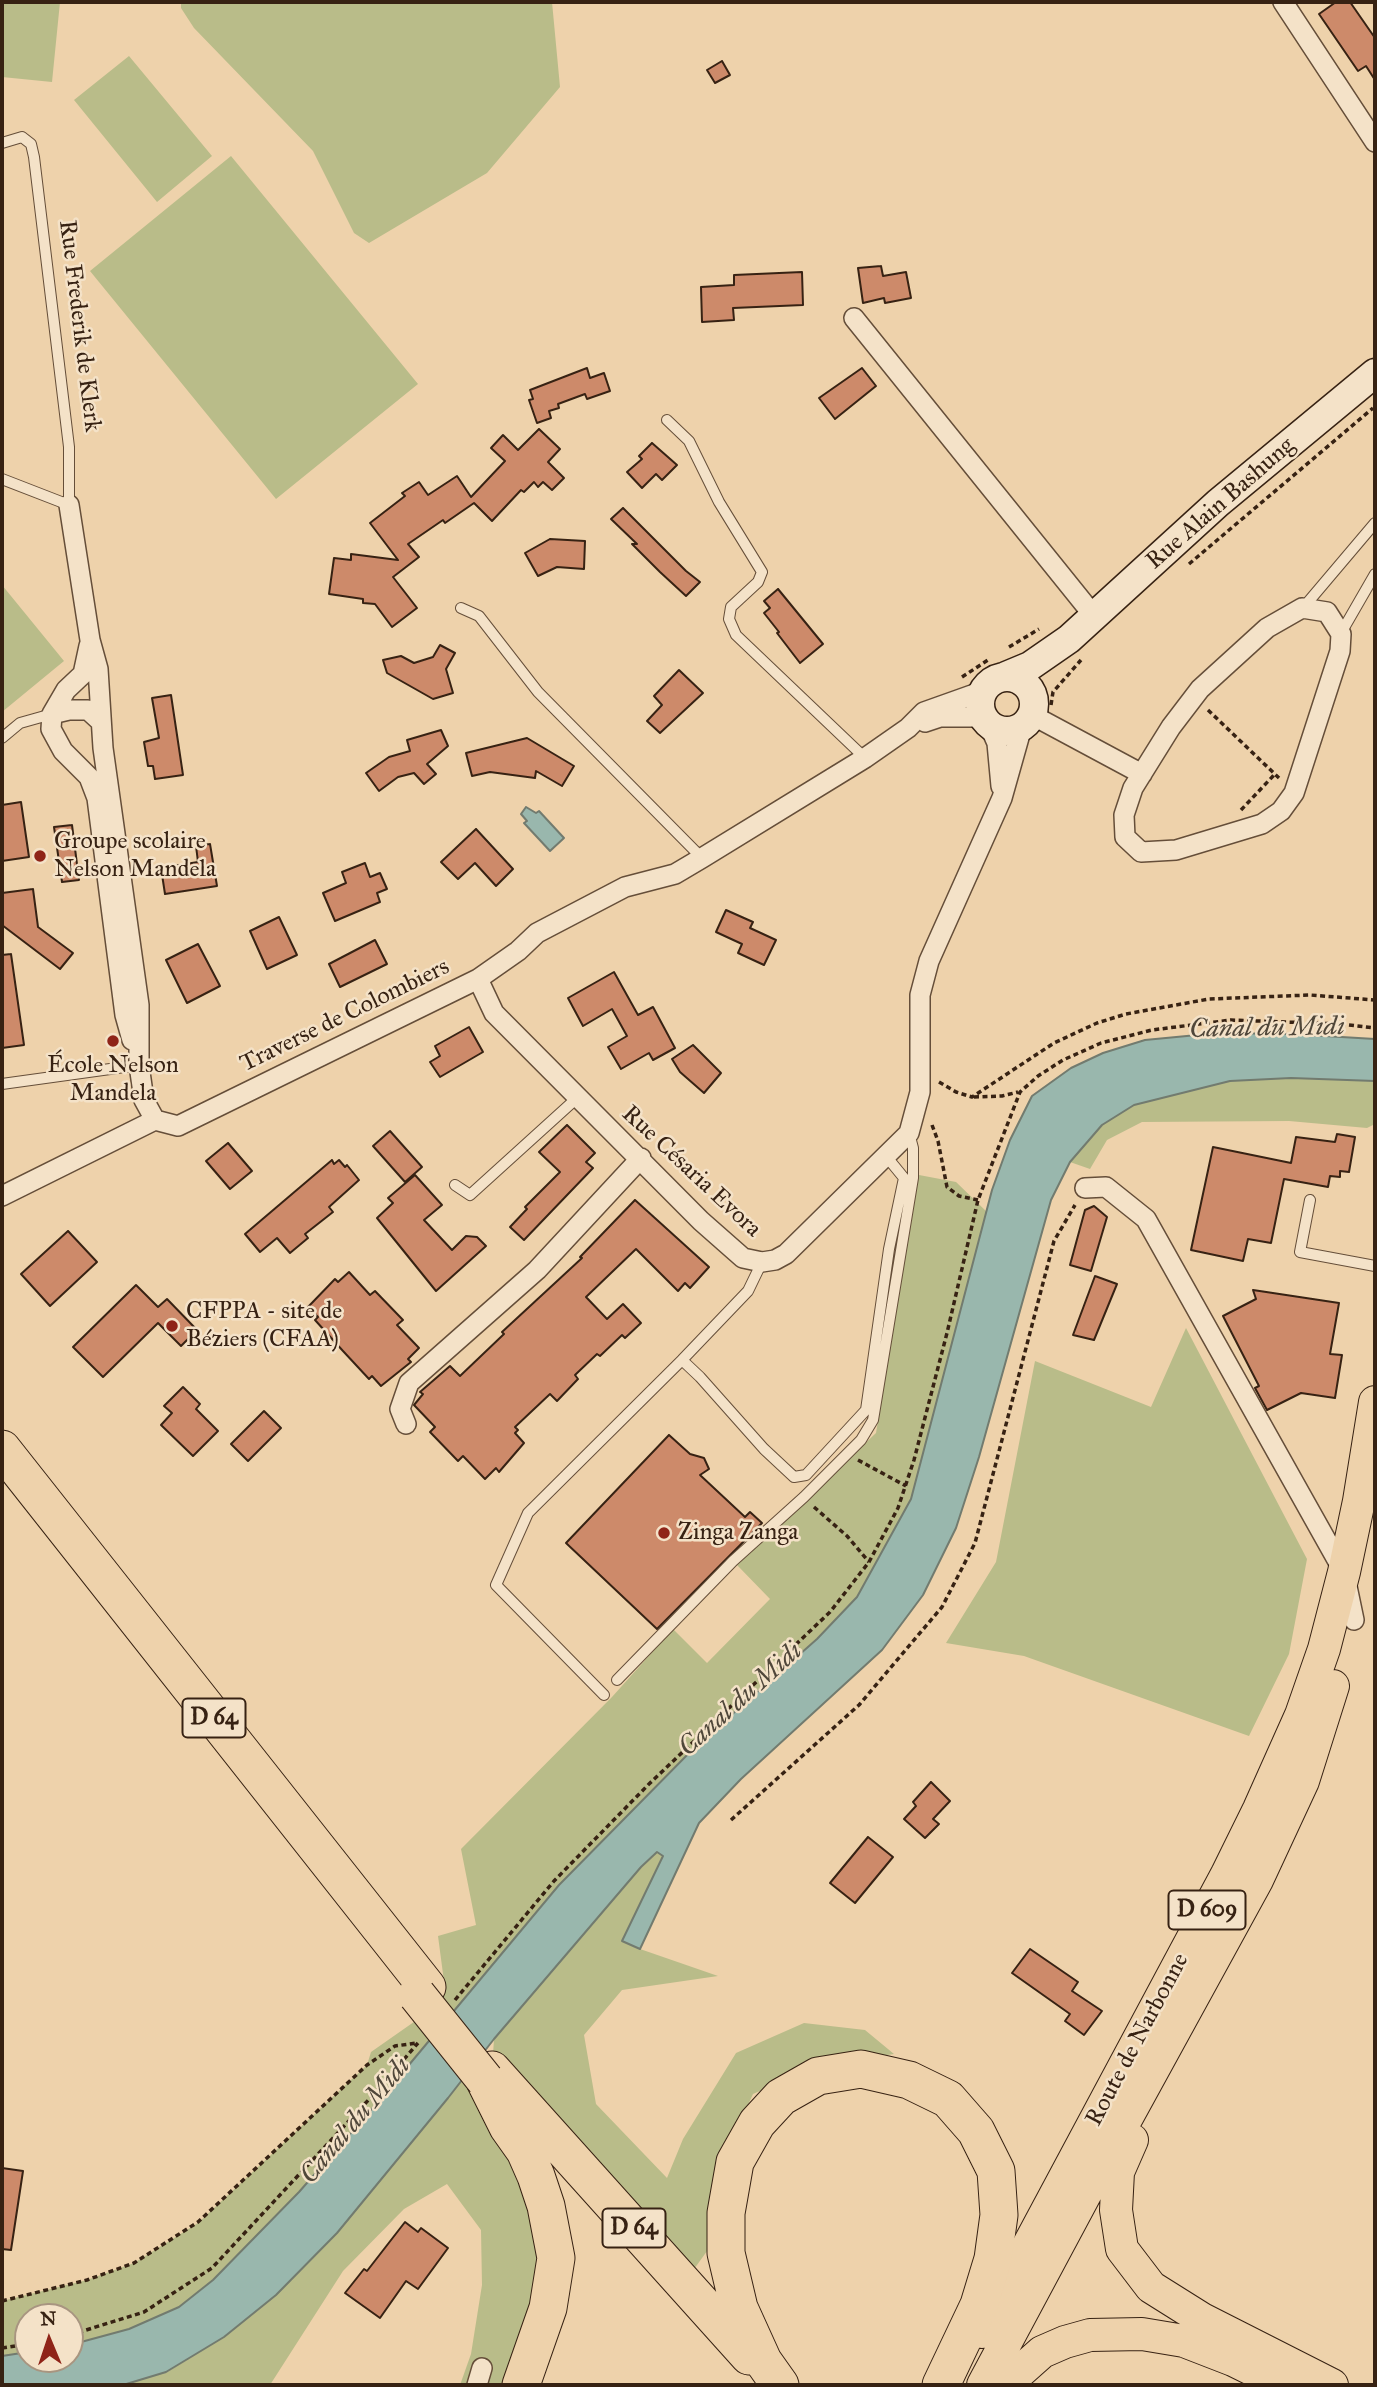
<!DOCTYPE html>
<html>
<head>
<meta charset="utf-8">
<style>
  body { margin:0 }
  #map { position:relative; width:1377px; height:2387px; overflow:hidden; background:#eed2ab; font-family:"IM FELL Great Primer",serif }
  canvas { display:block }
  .frame { position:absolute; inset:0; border:4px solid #372213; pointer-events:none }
  .north { position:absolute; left:14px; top:2303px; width:70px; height:70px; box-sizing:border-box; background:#f4e2c8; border:2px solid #a89580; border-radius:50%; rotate:358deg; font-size:19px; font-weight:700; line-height:28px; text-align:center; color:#372213 }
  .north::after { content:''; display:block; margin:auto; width:24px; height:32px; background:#8f2418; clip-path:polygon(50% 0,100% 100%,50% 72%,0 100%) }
</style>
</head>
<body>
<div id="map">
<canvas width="1377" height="2387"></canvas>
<div class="frame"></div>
<div class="north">N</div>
</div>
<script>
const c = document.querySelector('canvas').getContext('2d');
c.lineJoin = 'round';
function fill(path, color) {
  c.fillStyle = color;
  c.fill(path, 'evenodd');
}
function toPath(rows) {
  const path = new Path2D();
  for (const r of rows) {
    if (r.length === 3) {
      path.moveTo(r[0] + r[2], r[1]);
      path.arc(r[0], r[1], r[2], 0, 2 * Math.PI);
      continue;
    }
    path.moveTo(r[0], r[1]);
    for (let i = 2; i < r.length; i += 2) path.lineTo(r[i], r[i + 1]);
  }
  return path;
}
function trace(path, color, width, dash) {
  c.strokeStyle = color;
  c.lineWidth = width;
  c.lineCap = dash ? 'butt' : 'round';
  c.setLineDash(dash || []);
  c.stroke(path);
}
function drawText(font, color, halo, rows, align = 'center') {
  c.font = font + ' "IM FELL Great Primer",serif';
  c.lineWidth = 5;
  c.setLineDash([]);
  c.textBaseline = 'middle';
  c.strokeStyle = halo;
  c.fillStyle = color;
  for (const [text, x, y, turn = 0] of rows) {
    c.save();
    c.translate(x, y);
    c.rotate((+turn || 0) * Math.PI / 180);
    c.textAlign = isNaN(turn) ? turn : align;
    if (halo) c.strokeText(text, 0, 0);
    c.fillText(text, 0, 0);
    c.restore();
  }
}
const green = toPath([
  [2,2,60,2,52,82,2,77],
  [181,2,552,2,560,87,487,173,369,243,354,233,313,151,194,28,181,8],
  [129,56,212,156,157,202,74,100],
  [231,156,418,384,276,499,90,271],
  [2,585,64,661,2,712],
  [1291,1078,1375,1081,1375,1124,1367,1128,1289,1121,1142,1122,1107,1140,1090,1169,1070,1162,1102,1125,1134,1105,1230,1081],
  [919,1175,956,1182,987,1212,911,1499,857,1597,817,1639,694,1748,559,1885,378,2102,299,2192,213,2280,182,2305,129,2329,70,2345,70,2317,28,2317,28,2352,2,2356,2,2301,87,2280,134,2263,198,2223,367,2065,371,2052,421,2017,445,1989,438,1936,476,1925,461,1849,612,1697,673,1629,707,1663,770,1599,737,1565,876,1433],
  [1186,1328,1307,1559,1289,1654,1249,1736,1024,1656,946,1643,996,1562,1035,1361,1151,1407],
  [657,1852,663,1855,622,1941,640,1949,718,1976,622,1990,584,2035,596,2104,667,2178,683,2139,736,2053,804,2023,865,2030,894,2054,818,2065,753,2094,721,2164,710,2247,689,2276,492,2070,494,2039,641,1867],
  [471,2068,546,2206,521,2385,460,2385,471,2354,482,2285,481,2230,447,2184,404,2209,343,2271,270,2385,123,2385,167,2372,224,2337,276,2295,337,2233]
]);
const water = toPath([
  [526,807,536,813,539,811,564,838,550,851,524,823,527,821,521,814,526,807],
  [1218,1033,1291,1034,1375,1039,1375,1081,1291,1078,1230,1081,1134,1105,1102,1125,1070,1162,1051,1200,979,1457,956,1528,923,1595,882,1650,741,1779,699,1823,640,1949,622,1941,663,1856,657,1852,641,1867,494,2039,448,2098,337,2233,276,2295,224,2337,166,2372,123,2385,2,2385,2,2356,28,2352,28,2359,70,2359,70,2345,129,2329,179,2307,213,2280,299,2192,378,2102,559,1885,694,1748,817,1639,857,1597,911,1499,992,1190,1010,1140,1032,1096,1071,1068,1103,1053,1145,1040,1218,1033]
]);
const building = toPath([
  [1336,2,1350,2,1375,38,1375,80,1366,66,1358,71,1319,14,1336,2],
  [722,61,730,75,715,83,707,70,722,61],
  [881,266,883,276,906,272,911,298,885,303,884,298,863,303,858,268,881,266],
  [802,272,803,305,733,308,734,320,702,322,701,287,734,285,734,275,802,272],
  [587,368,590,378,604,373,610,391,587,399,585,394,558,404,559,408,549,411,551,418,537,423,529,400,533,399,530,390,587,368],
  [862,368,876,386,835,419,819,398,862,368],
  [539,429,560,449,548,462,564,478,552,490,543,482,538,487,534,482,524,492,521,490,492,521,474,503,445,523,443,520,408,544,419,557,393,577,417,608,392,627,375,604,363,603,363,599,329,594,334,558,351,560,351,554,398,560,370,523,405,496,402,493,419,482,428,495,457,476,471,497,505,461,491,448,503,435,518,450,539,429],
  [652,443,677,465,662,480,656,474,642,488,627,472,642,459,639,456,652,443],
  [623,508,686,571,700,582,686,596,660,572,632,544,637,544,611,519,623,508],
  [550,539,585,541,584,569,557,567,538,576,525,553,550,539],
  [778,589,823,644,800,663,777,633,779,632,764,613,770,608,764,601,778,589],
  [440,645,455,653,446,669,453,693,433,699,387,673,383,660,401,656,414,663,433,657,440,645],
  [679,670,703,693,660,733,647,721,662,705,654,696,679,670],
  [171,695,183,775,155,779,153,766,148,766,144,742,159,738,152,698,171,695],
  [441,730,448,746,427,764,436,774,424,784,414,773,398,777,379,791,366,773,389,757,410,751,407,740,441,730],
  [527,738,574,766,562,786,536,771,535,778,490,772,472,776,466,753,527,738],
  [21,802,29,857,2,861,2,805,21,802],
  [72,825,79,880,62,882,54,827,72,825],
  [476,829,513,869,496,886,475,863,458,879,441,862,476,829],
  [210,844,217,886,165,894,161,868,198,862,196,846,210,844],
  [365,863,370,877,380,873,387,889,377,893,380,902,335,921,323,893,346,883,342,872,365,863],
  [33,889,38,927,73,953,60,969,2,925,2,893,33,889],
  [726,910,753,922,750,928,776,940,764,965,738,953,742,944,716,932,726,910],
  [279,917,297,955,267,969,250,931,279,917],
  [375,940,387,964,340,987,329,964,375,940],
  [198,944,220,986,187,1003,166,960,198,944],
  [11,954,24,1045,2,1048,2,955,11,954],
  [614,972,638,1015,653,1007,675,1048,653,1060,649,1053,621,1069,608,1047,627,1036,612,1009,583,1026,568,998,614,972],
  [469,1027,483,1052,440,1077,430,1062,440,1056,435,1046,469,1027],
  [693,1045,721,1073,704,1093,680,1072,672,1059,693,1045],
  [567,1125,595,1153,586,1162,593,1168,524,1240,510,1227,527,1209,525,1207,560,1172,539,1152,567,1125],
  [390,1131,422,1167,405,1182,373,1146,390,1131],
  [1337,1134,1355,1137,1349,1172,1340,1171,1340,1177,1330,1176,1328,1187,1284,1179,1271,1243,1248,1239,1243,1261,1191,1250,1213,1147,1291,1163,1296,1137,1335,1142,1337,1134],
  [228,1143,252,1171,230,1189,206,1161,228,1143],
  [332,1160,334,1164,339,1160,345,1167,347,1165,359,1180,329,1207,333,1212,305,1234,308,1238,290,1253,277,1238,260,1252,245,1234,332,1160],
  [415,1175,442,1205,424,1220,452,1250,466,1236,477,1237,486,1246,436,1291,377,1218,393,1203,388,1198,415,1175],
  [635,1200,709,1267,690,1288,685,1283,678,1291,636,1249,586,1297,607,1319,623,1304,641,1323,625,1338,622,1335,600,1356,597,1354,575,1375,578,1379,557,1401,550,1394,515,1427,518,1430,515,1433,524,1443,499,1472,496,1468,485,1479,463,1456,458,1461,430,1432,435,1427,414,1405,423,1394,420,1392,450,1366,460,1376,504,1334,502,1332,582,1258,580,1257,635,1200],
  [1094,1206,1107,1217,1091,1271,1070,1265,1085,1210,1094,1206],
  [68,1231,97,1262,50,1306,21,1274,68,1231],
  [349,1272,370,1295,375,1291,403,1320,397,1325,419,1348,408,1359,411,1362,381,1386,372,1376,369,1379,343,1351,315,1320,318,1317,308,1307,335,1279,338,1282,349,1272],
  [1095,1276,1117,1284,1094,1340,1073,1335,1095,1276],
  [136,1285,158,1307,167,1299,197,1330,181,1346,158,1323,103,1377,73,1347,136,1285],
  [1253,1290,1339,1303,1330,1354,1342,1355,1335,1398,1301,1393,1267,1410,1255,1388,1259,1386,1223,1316,1256,1299,1253,1290],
  [183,1387,200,1404,196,1409,218,1431,193,1456,161,1425,172,1413,164,1406,183,1387],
  [264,1411,281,1428,248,1461,231,1444,264,1411],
  [669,1435,690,1454,704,1458,709,1469,700,1475,745,1517,750,1512,762,1523,657,1629,566,1543,669,1435],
  [931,1782,950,1801,933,1819,939,1824,925,1838,904,1819,916,1806,913,1802,931,1782],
  [868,1837,893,1857,855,1903,830,1883,868,1837],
  [1030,1949,1078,1982,1072,1991,1102,2011,1084,2035,1065,2021,1070,2014,1012,1973,1030,1949],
  [2,2168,23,2171,11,2250,2,2249,2,2168],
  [405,2222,418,2232,421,2228,448,2248,418,2289,406,2281,380,2318,345,2293,364,2269,367,2271,405,2222]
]);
const path = toPath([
  [1189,564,1373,408],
  [1009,647,1039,629],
  [962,677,988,660],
  [1051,705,1053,692,1081,660],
  [1208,710,1279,778],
  [1241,810,1274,775],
  [939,1082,956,1092,972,1097,1054,1043,1097,1023,1126,1014,1209,999,1310,995,1375,1000],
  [974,1097,1002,1096,1018,1092],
  [932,1125,938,1141,947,1187,959,1196,978,1200],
  [858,1460,906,1486],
  [814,1507,847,1536,869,1562],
  [731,1820,859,1705,942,1607,975,1543,1054,1241,1075,1205],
  [455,2000,554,1881,649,1784,830,1612,869,1562,898,1508,914,1460,947,1333,978,1200,1020,1092,1038,1076,1063,1060,1101,1043,1152,1030,1231,1020,1340,1024,1375,1028],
  [2,2301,87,2280,134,2263,198,2222,367,2065,395,2046,417,2043],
  [70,2335,144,2312,212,2268,374,2094,418,2043],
  [2,2348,28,2344]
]);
const lane = toPath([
  [2,143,22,137,31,144,34,157,69,447,69,505,2,479],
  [667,420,689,441,719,502,762,572,758,582,731,607,729,619,736,635,865,758],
  [461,608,479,616,538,692,702,858],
  [1303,608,1375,523],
  [1341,633,1375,574],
  [2,738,20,723,52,714],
  [2,1084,139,1065],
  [455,1185,470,1195,577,1098],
  [1310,1200,1300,1252,1375,1266],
  [682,1360,700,1377,764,1449,794,1477,806,1475,866,1410,889,1249,904,1178,886,1156],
  [617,1680,733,1561,804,1497,861,1440,873,1420,913,1178,913,1148,909,1133],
  [604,1695,496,1585,528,1513,682,1360,748,1291,762,1262]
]);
const street = toPath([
  [1283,2,1375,142],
  [854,318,1094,616],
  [69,505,90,640,98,669,103,748,139,1005,139,1065,144,1100,155,1120],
  [1302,608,1327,612,1341,634,1340,651,1294,793,1281,811,1262,824,1176,850,1141,852,1125,837,1124,815,1133,788,1171,727,1200,689,1267,628,1302,608],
  [89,646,83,674,66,690,52,714,51,729,63,751,89,777,97,798,125,1015,132,1040],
  [52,714,69,710,88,710,100,721],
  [1032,715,1142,774],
  [925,722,940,717,983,717],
  [989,725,997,743,1001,786],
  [478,979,494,1013,701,1221,743,1258,762,1262,775,1260,786,1254,909,1133,920,1092,920,995,929,961,1002,798,1022,727],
  [1085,1188,1106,1187,1146,1219,1344,1572,1354,1620],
  [2,1196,155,1120,178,1126,478,979,518,951,537,933,625,887,675,874,702,858,865,758,908,728,924,712,983,691],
  [406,1424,400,1409,409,1383,537,1270,641,1158],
  [477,2385,482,2368]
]);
const secondary = toPath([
  [1006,676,1030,666,1069,639,1218,503,1375,373],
  [1007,704,27]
]);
const primary = toPath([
  [1132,2140,1118,2172,1116,2210,1122,2249,1151,2287,1202,2319,1332,2385],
  [982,2332,1227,1874,1259,1809,1301,1715,1324,1649,1344,1572,1359,1501,1375,1402],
  [983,2385,1097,2172,1257,1880,1303,1781,1333,1686],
  [1005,2385,1042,2352,1065,2342,1090,2335,1142,2334,1184,2341,1233,2360,1284,2385]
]);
const highway = toPath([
  [2,1449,427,1987],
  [492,2070,749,2356],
  [485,2081,508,2127,525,2151,536,2176,546,2206,556,2258,548,2308,521,2385],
  [780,2385,763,2361,739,2308,726,2253,726,2213,735,2162,757,2123,781,2097,818,2076,861,2069,909,2080,948,2099,976,2131,996,2171,999,2215,993,2259,979,2305,941,2385]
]);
const highwayBridge = toPath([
  [417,1995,485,2080]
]);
const markers = [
  [40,856,7,"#8f2418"],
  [113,1041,7,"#8f2418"],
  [172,1326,7,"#8f2418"],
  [664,1533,7,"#8f2418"]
];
const shields = [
  [214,1718,63],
  [1207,1910,77],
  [634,2228,63]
];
const shieldNames = [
  ["D 64",214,1718],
  ["D 609",1207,1910],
  ["D 64",634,2228]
];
const streetNames = [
  ["Rue Frederik de Klerk",79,326,83],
  ["Rue Alain Bashung",1221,504,-41],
  ["Traverse de Colombiers",345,1016,-26],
  ["Rue Césaria Evora",691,1172,43],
  ["Route de Narbonne",1138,2040,-62]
];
const poiNames = [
  ["Groupe scolaire",54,842],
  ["Nelson Mandela",54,870],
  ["École Nelson",113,1066,"center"],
  ["Mandela",113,1094,"center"],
  ["CFPPA - site de",186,1312],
  ["Béziers (CFAA)",186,1340],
  ["Zinga Zanga",678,1533]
];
const waterNames = [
  ["Canal du Midi",1267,1029,-1],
  ["Canal du Midi",741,1700,-42],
  ["Canal du Midi",356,2121,-50]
];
fill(green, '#b9bc89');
fill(water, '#99b7ad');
trace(water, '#727b6f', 2);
fill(building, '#cd8a6a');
trace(building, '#372213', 2);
trace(lane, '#654e39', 12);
trace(street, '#654e39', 22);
trace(secondary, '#372213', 31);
trace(primary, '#372213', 34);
trace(highway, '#372213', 39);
trace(path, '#372213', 3.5, [5, 3.5]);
trace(lane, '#f4e2c8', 10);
trace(street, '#f4e2c8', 19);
trace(secondary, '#f4e2c8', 28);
trace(primary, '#eed2ab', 32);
trace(highway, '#eed2ab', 37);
trace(highwayBridge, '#372213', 39, []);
trace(highwayBridge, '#eed2ab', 37);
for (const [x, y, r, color] of markers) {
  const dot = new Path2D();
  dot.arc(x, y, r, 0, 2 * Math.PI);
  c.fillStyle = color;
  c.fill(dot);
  trace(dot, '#f4e2c8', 2.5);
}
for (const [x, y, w] of shields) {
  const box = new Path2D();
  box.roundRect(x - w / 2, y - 19.5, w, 39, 5);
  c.fillStyle = '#f4e2c8';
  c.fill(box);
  trace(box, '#372213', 2);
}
drawText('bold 23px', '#372213', null, shieldNames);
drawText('24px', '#372213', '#f4e2c8', streetNames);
drawText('24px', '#372213', '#f4e2c8', poiNames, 'left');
drawText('italic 26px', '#50473a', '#f4e2c8', waterNames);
</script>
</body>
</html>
